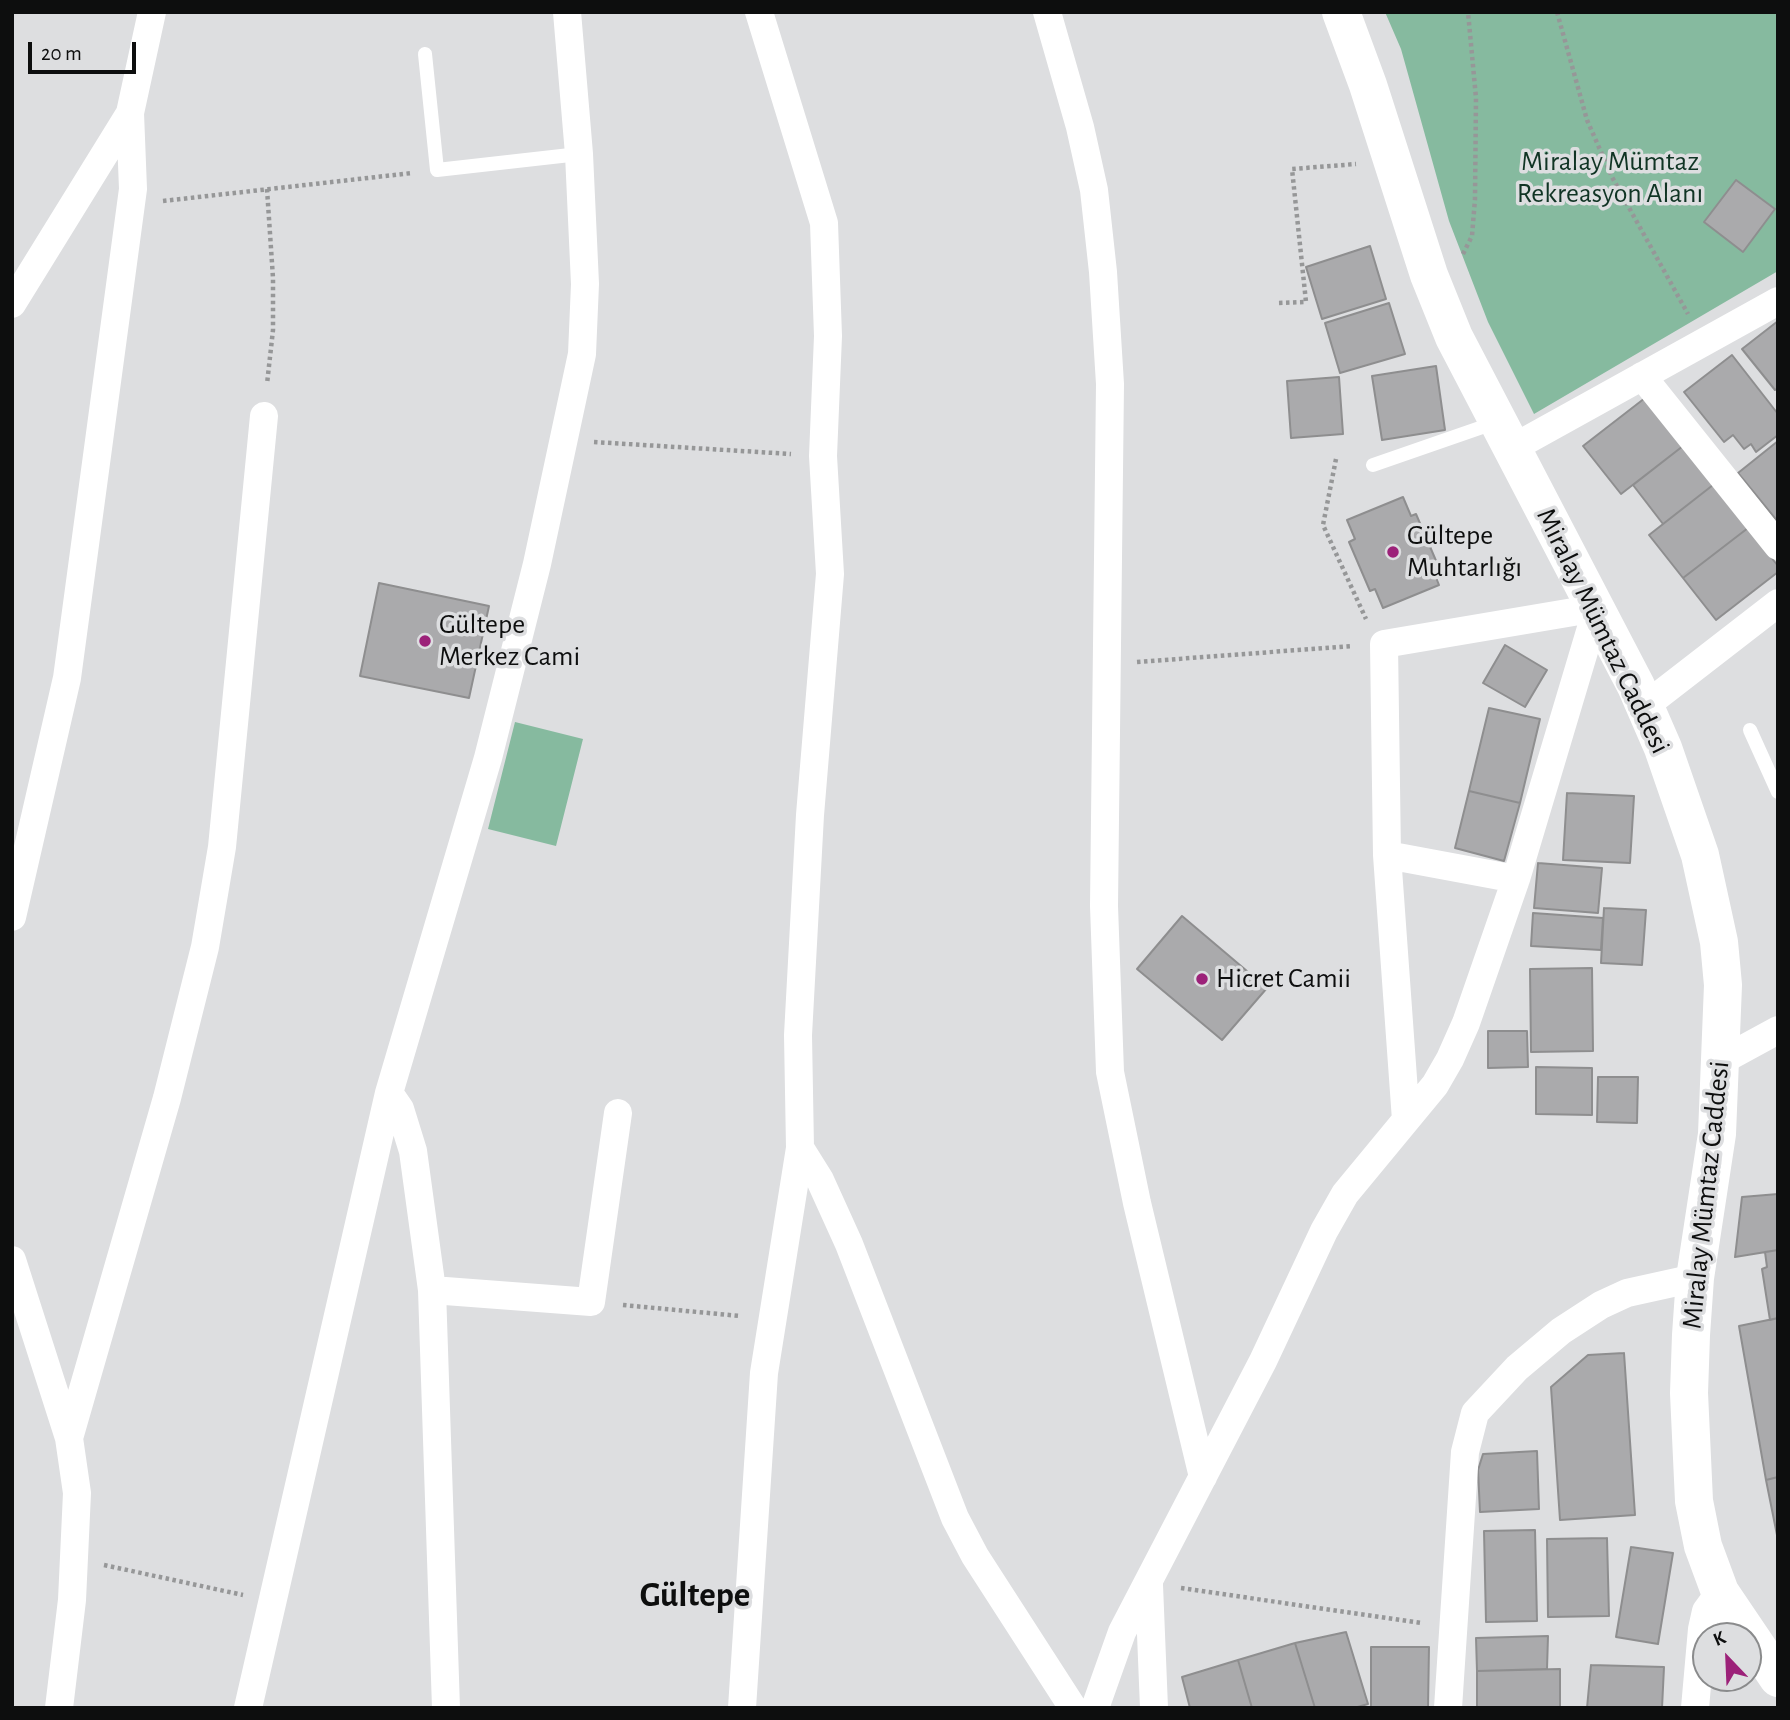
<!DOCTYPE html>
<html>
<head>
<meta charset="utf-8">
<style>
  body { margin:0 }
  #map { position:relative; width:1790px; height:1720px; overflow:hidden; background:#dddee0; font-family:"Alegreya Sans",sans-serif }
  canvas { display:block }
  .frame { position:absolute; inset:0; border:14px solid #0d0e0e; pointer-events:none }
  .north { position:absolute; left:1692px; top:1622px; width:70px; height:70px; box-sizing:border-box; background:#dddee0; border:2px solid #8a8b8c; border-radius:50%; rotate:337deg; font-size:19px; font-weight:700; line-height:28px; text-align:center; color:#0d0e0e }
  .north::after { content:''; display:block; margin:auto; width:24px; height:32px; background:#9c2179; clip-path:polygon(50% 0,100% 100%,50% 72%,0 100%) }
  .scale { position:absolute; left:28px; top:42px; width:108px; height:32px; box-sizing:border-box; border:4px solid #0d0e0e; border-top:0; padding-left:9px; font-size:21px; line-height:24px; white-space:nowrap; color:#0d0e0e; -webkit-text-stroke:5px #dddee0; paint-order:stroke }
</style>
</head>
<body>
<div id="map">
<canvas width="1790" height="1720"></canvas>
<div class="frame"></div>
<div class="north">K</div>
<div class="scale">20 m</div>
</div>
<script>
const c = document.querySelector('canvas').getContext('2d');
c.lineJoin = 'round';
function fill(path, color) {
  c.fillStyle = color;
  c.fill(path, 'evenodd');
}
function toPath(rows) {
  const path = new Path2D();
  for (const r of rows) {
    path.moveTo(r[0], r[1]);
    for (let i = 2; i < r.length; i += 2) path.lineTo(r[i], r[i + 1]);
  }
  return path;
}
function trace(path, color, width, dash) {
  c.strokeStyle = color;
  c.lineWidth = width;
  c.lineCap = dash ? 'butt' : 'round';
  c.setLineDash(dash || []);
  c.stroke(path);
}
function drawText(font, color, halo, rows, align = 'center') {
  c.font = font + ' "Alegreya Sans",sans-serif';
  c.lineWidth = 7;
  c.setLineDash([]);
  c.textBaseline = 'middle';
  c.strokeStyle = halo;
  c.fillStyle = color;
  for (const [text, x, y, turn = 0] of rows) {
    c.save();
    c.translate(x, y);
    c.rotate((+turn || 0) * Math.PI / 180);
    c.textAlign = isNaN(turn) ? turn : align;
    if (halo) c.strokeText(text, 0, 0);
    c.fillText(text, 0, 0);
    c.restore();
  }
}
const green = toPath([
  [1385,12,1778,12,1778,271,1534,414,1488,322,1449,221,1401,49],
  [515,722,583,739,556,846,488,829]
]);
const building = toPath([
  [1736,180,1775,209,1743,252,1704,222,1736,180],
  [1370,246,1386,299,1322,319,1306,267,1370,246],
  [1389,303,1405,354,1340,373,1325,323,1389,303],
  [1778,321,1778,388,1775,390,1742,349,1778,321],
  [1732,355,1778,414,1778,435,1756,452,1751,444,1744,449,1733,435,1724,442,1684,392,1732,355],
  [1436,366,1445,430,1382,440,1372,376,1436,366],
  [1339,377,1343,434,1291,438,1287,381,1339,377],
  [1645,398,1683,446,1621,494,1583,446,1645,398],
  [1778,441,1778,522,1738,473,1778,441],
  [1683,446,1713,485,1663,524,1633,485,1683,446],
  [1713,485,1748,528,1683,578,1649,535,1713,485],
  [1403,497,1411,516,1416,514,1437,563,1431,565,1439,585,1383,608,1375,589,1370,591,1349,542,1355,539,1347,520,1403,497],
  [1748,528,1778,566,1778,572,1716,620,1683,578,1748,528],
  [379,583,489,606,469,698,360,676,379,583],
  [1505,645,1547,670,1525,707,1483,683,1505,645],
  [1489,708,1540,719,1520,803,1469,791,1489,708],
  [1469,791,1520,803,1504,861,1455,848,1469,791],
  [1567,793,1634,796,1630,863,1563,860,1567,793],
  [1538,863,1602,868,1598,913,1534,908,1538,863],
  [1604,908,1646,910,1642,965,1601,963,1604,908],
  [1533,913,1603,918,1601,950,1531,946,1533,913],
  [1182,916,1267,988,1222,1040,1137,969,1182,916],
  [1592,968,1593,1051,1531,1052,1530,969,1592,968],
  [1488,1031,1527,1031,1528,1067,1488,1068,1488,1031],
  [1536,1067,1592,1068,1592,1115,1536,1114,1536,1067],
  [1598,1077,1638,1077,1637,1123,1597,1122,1598,1077],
  [1778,1194,1778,1250,1735,1257,1742,1197,1778,1194],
  [1778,1250,1778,1318,1770,1320,1762,1269,1767,1267,1765,1252,1778,1250],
  [1778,1318,1778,1477,1766,1480,1739,1326,1778,1318],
  [1624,1353,1635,1515,1560,1520,1551,1387,1588,1355,1624,1353],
  [1537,1451,1539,1509,1480,1512,1478,1470,1483,1454,1537,1451],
  [1778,1477,1778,1540,1766,1480,1778,1477],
  [1535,1530,1537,1621,1486,1622,1484,1531,1535,1530],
  [1607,1538,1609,1616,1548,1617,1547,1539,1607,1538],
  [1631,1547,1673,1553,1658,1644,1616,1637,1631,1547],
  [1346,1632,1368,1704,1354,1708,1315,1708,1295,1643,1346,1632],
  [1548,1636,1547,1669,1477,1671,1476,1638,1548,1636],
  [1295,1643,1315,1708,1252,1708,1238,1660,1295,1643],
  [1371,1647,1429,1647,1428,1708,1371,1708,1371,1647],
  [1238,1660,1252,1708,1190,1708,1182,1677,1238,1660],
  [1591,1665,1664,1667,1662,1708,1587,1708,1591,1665],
  [1560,1669,1560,1708,1477,1708,1477,1671,1560,1669]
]);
const path = toPath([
  [1557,12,1587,120,1612,177,1688,314],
  [267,189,273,278,273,330,267,384],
  [163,201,412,173],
  [1463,254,1472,236,1475,199,1476,98,1468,12],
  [1279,303,1306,302,1292,169,1356,164],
  [594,442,791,454],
  [1336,459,1323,525,1366,619],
  [1137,662,1352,646],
  [623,1305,740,1316],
  [104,1565,243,1595],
  [1181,1588,1421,1623]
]);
const lane = toPath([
  [425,54,437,170,579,154],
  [1373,465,1497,422],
  [1750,730,1778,792]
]);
const street = toPath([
  [1047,12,1080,127,1094,190,1103,272,1110,384,1104,906,1110,1072,1137,1203,1203,1477],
  [12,304,130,113,152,12],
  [1642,376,1778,546],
  [1511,449,1778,301],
  [1645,706,1778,603],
  [1387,855,1406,1120],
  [12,917,67,678,133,189,130,113],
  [1721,1061,1778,1030],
  [389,1093,400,1109,413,1151,432,1290,446,1708],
  [800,1148,820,1180,849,1244,955,1518,975,1556,1073,1708],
  [12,1260,69,1438,77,1493,72,1600,59,1708],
  [432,1290,591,1302,618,1113],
  [69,1438,167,1098,205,947,222,847,264,416],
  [1149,1585,1154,1708],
  [248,1708,389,1093,488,758,537,564,582,354,585,284,579,154,567,12],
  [742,1708,764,1373,800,1148,798,1035,810,815,830,574,823,456,828,336,824,223,759,12],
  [1095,1708,1122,1632,1263,1361,1324,1231,1345,1194,1435,1085,1450,1059,1466,1023,1516,879,1597,608,1384,644,1387,855,1516,879],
  [1448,1708,1465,1452,1475,1413,1517,1368,1561,1331,1601,1305,1627,1293,1695,1278],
  [1695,1708,1702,1629,1706,1611,1720,1592]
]);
const secondary = toPath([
  [1341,12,1368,85,1429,275,1454,337,1636,686,1663,748,1700,855,1719,942,1723,985,1717,1134,1695,1278,1691,1335,1689,1393,1694,1501,1703,1546,1720,1592,1778,1678]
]);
const markers = [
  [1393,552,7,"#9c2179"],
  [425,641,7,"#9c2179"],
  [1202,979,7,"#9c2179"]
];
const parkNames = [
  ["Miralay Mümtaz",1610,162],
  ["Rekreasyon Alanı",1610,194]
];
const poiNames = [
  ["Gültepe",1407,536],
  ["Muhtarlığı",1407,568],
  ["Gültepe",439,625],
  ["Merkez Cami",439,657],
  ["Hicret Camii",1216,979]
];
const streetNames = [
  ["Miralay Mümtaz Caddesi",1603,631,64],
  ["Miralay Mümtaz Caddesi",1706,1195,-84]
];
const districtNames = [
  ["Gültepe",695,1595]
];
fill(green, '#86ba9f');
fill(building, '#aaaaac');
trace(building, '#8e8e8f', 2);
trace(path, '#969798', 4.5, [3.5, 3.5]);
trace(lane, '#fff', 14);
trace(street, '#fff', 28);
trace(secondary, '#fff', 38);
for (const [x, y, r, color] of markers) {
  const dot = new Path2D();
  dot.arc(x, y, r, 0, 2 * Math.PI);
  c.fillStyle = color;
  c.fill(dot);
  trace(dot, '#dddee0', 2.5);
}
drawText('28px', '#103424', '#dddee0', parkNames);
drawText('28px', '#0d0e0e', '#dddee0', poiNames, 'left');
drawText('28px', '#0d0e0e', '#dddee0', streetNames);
drawText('bold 35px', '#0d0e0e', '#dddee0', districtNames);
</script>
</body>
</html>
